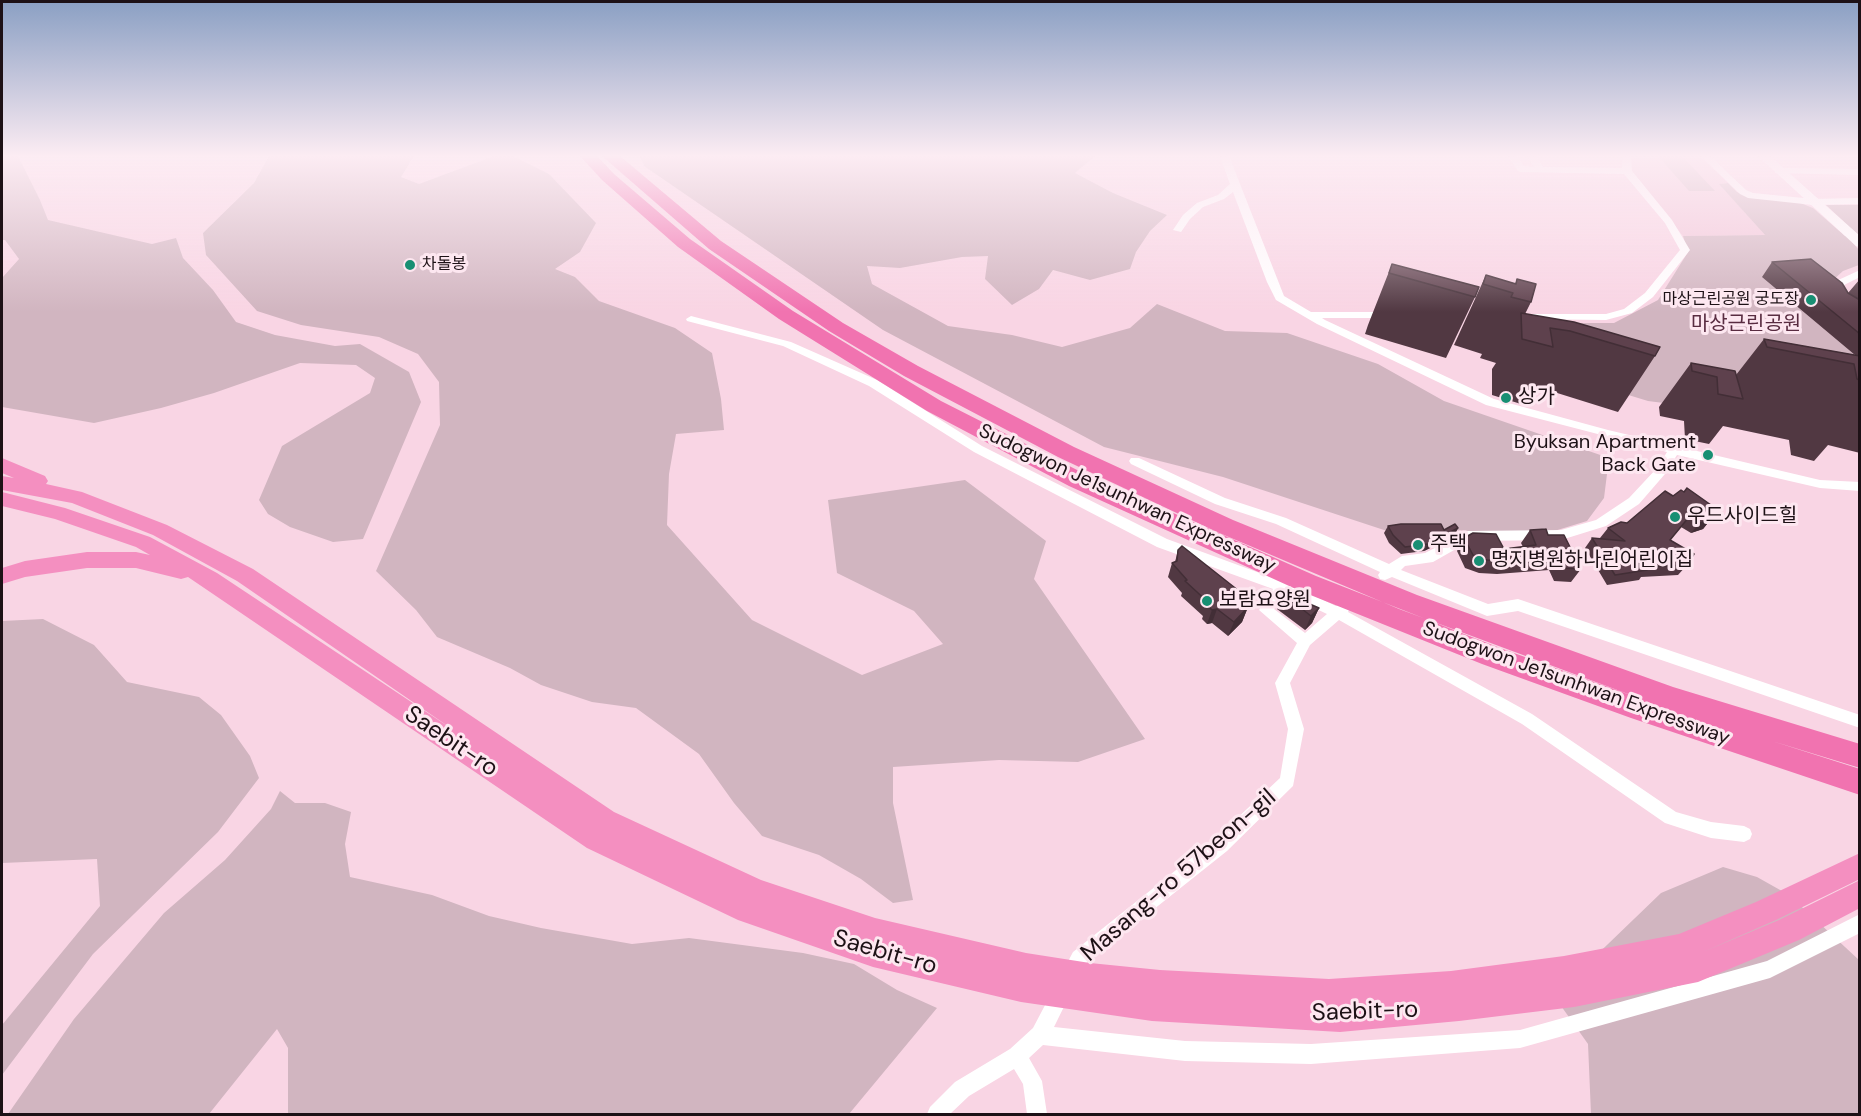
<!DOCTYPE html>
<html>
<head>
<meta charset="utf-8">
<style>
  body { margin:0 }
  #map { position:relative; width:1861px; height:1116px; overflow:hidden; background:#f9d5e4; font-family:"DM Sans",sans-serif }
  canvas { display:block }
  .frame { position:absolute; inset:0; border:3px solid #1d1116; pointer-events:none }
</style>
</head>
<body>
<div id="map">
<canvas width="1861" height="1116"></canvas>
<div class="frame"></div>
</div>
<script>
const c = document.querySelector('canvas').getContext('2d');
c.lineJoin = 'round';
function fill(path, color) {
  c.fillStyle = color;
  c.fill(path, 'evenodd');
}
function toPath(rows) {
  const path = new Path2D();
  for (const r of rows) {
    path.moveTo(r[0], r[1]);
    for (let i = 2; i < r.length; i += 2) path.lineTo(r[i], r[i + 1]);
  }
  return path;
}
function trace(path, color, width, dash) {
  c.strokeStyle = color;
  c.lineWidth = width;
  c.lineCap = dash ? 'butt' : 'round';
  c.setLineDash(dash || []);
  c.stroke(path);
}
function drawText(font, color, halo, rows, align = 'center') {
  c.font = font + ' "DM Sans","Noto Sans KR",sans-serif';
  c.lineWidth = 6;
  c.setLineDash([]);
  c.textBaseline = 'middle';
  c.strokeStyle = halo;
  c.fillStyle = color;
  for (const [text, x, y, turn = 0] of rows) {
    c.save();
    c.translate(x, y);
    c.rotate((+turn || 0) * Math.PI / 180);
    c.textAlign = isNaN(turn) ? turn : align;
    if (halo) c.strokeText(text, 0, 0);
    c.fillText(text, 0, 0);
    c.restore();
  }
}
const built = toPath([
  [1630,156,1700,156,1728,183,1720,184,1765,235,1683,236,1631,170]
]);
const green = toPath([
  [2,156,18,156,40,200,48,220,152,244,176,238,183,258,213,290,236,322,275,335,335,346,360,344,409,372,421,402,363,539,333,542,290,527,268,514,259,500,282,446,370,393,375,378,356,365,300,363,214,393,161,408,94,423,2,407,2,278,19,259,5,240,2,240],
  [269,156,414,156,401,177,419,184,494,156,513,156,549,174,596,223,580,252,555,269,575,277,599,301,675,328,712,353,721,399,724,430,676,434,669,474,667,525,752,620,862,675,943,644,914,611,837,573,828,500,965,480,1046,541,1034,579,1145,739,1078,762,999,760,893,767,893,803,913,900,893,903,861,879,819,855,762,836,734,803,699,754,636,708,592,702,541,685,510,668,437,637,416,610,376,571,440,425,439,382,418,354,379,337,301,325,257,311,206,255,203,233,254,183],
  [640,156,1095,156,1075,173,1113,193,1167,215,1150,231,1136,252,1130,269,1090,280,1053,270,1039,289,1012,305,985,279,988,256,962,257,900,268,867,266,872,284,948,326,1012,335,1062,347,1130,328,1157,304,1225,331,1287,333,1378,364,1444,401,1609,458,1604,498,1587,521,1541,535,1432,529,1384,530,1223,477,1104,447,883,330,644,166],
  [1658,156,1682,156,1715,191,1689,191],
  [1728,183,1737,192,1754,198,1798,202,1813,208,1845,236,1858,235,1826,205,1859,205,1859,242,1852,242,1859,250,1859,265,1843,271,1830,283,1852,317,1859,428,1648,401,1576,379,1541,323,1614,323,1658,300,1688,252,1683,236,1765,235,1719,184],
  [43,619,94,645,127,682,199,697,221,715,250,756,259,778,218,832,93,954,2,1075,2,1025,100,906,97,859,2,863,2,621],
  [280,791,295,803,325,803,351,812,345,844,350,877,432,895,489,916,541,928,632,944,689,938,803,953,854,964,897,990,937,1008,849,1114,288,1114,288,1048,277,1029,209,1114,8,1114,74,1019,164,913,225,860,271,809],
  [1723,867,1757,877,1789,895,1859,960,1859,1114,1591,1114,1588,1044,1554,996,1661,893]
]);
const minor = toPath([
  [1220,156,1229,156,1284,296,1311,312,1388,312,1393,315,1388,318,1322,318,1325,320,1494,399,1608,430,1820,480,1860,482,1860,491,1820,488,1677,455,1665,474,1639,504,1606,526,1561,540,1470,541,1433,562,1405,566,1401,570,1488,604,1518,599,1860,715,1860,728,1518,611,1487,616,1392,577,1385,580,1380,579,1378,575,1380,572,1276,524,1215,504,1131,464,1129,461,1131,458,1139,458,1225,498,1286,518,1389,564,1402,556,1425,553,1468,531,1561,530,1596,520,1629,498,1657,468,1667,452,1486,405,1317,324,1276,300,1267,282,1233,192,1224,199,1203,207,1190,219,1181,232,1173,230,1183,215,1197,203,1218,195,1230,184,1220,156],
  [1508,156,1517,156,1524,166,1534,167,1527,156,1536,156,1543,167,1622,168,1623,156,1631,156,1632,171,1672,220,1690,250,1653,297,1632,313,1606,320,1523,319,1523,315,1527,314,1606,314,1624,309,1645,293,1680,250,1665,223,1624,174,1521,172,1518,171,1508,156],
  [1701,156,1710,156,1746,190,1753,193,1813,199,1860,198,1860,204,1813,205,1748,198,1740,194,1701,156],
  [1778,168,1860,169,1860,175,1775,173,1775,169,1778,168],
  [1860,270,1860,277,1842,286,1841,289,1841,295,1846,302,1860,313,1860,322,1838,306,1831,295,1834,282,1860,270],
  [691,316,791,342,877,380,982,446,1167,539,1287,583,1336,606,1343,602,1348,604,1350,608,1348,612,1532,714,1676,812,1711,822,1744,826,1750,829,1752,834,1750,839,1744,842,1711,838,1665,823,1522,724,1339,620,1310,645,1290,683,1304,729,1293,786,1227,851,1085,964,1054,1027,1185,1041,1311,1044,1520,1030,1767,961,1860,914,1860,933,1770,978,1520,1048,1311,1064,1185,1061,1043,1045,1029,1058,1042,1081,1047,1114,1027,1114,1023,1084,1014,1069,969,1096,950,1114,927,1114,930,1107,955,1082,1010,1049,1033,1028,1073,952,1215,839,1280,778,1288,729,1275,683,1297,643,1259,610,1273,589,1157,547,974,452,869,386,783,346,687,321,686,319,691,316],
  [1285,594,1327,614,1305,633,1274,609,1285,594]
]);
const tertiary = toPath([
  [1758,156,1770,156,1860,236,1860,247,1856,246,1758,156]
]);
const trunk = toPath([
  [2,458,45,476,48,481,46,484,82,492,167,525,253,569,614,812,761,880,875,918,1026,953,1090,963,1160,970,1329,979,1451,971,1564,956,1679,934,1756,902,1860,853,1860,879,1776,920,1703,952,1779,920,1860,880,1860,908,1799,940,1698,982,1574,1007,1459,1021,1340,1032,1152,1021,1021,1002,873,967,738,920,587,848,188,577,181,579,136,568,87,568,25,577,2,584,2,568,25,561,87,552,136,552,150,555,136,547,55,519,2,506,2,492,65,508,150,537,217,573,455,731,237,581,153,535,72,503,2,490,2,476,14,478,2,473,2,458]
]);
const motorway = toPath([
  [580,156,597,156,614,174,690,239,793,311,941,401,1085,474,1316,576,1500,648,1647,701,1399,609,1217,532,1058,457,904,376,829,331,709,249,602,156,620,156,721,241,843,323,918,366,1074,447,1233,520,1417,595,1673,687,1860,744,1860,768,1772,741,1860,769,1860,795,1631,718,1482,664,1298,590,1069,486,927,411,779,319,678,247,602,180,580,156]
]);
const wall = toPath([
  [1772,262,1848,293,1860,279,1860,453,1828,445,1814,461,1791,455,1789,440,1723,426,1709,444,1685,439,1684,421,1660,416,1659,407,1691,363,1736,375,1764,339,1855,355,1762,277],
  [1392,264,1475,297,1446,358,1365,334,1368,325],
  [1486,275,1515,284,1517,279,1531,302,1525,314,1655,356,1618,412,1538,387,1531,386,1521,404,1492,395,1492,369,1496,363,1480,358,1482,354,1454,345],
  [1673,496,1711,505,1703,514,1711,519,1703,529,1691,533,1681,527,1670,540,1687,565,1678,575,1641,577,1639,580,1607,585,1585,548,1592,538,1601,539,1600,538,1608,528,1627,523],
  [1388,526,1444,530,1458,528,1454,536,1424,551,1401,554,1389,543,1384,533],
  [1530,530,1548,535,1581,569,1571,582,1554,581,1549,570,1497,574,1479,573,1465,568,1457,551,1464,538,1504,549,1523,547,1521,543],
  [1178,550,1248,607,1242,622,1228,636,1212,623,1207,624,1202,619,1203,616,1181,596,1182,593,1168,577,1172,563,1175,562],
  [1283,594,1319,608,1312,623,1305,630,1277,609]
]);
const shadedWall = toPath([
  [1711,505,1703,514,1699,511],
  [1711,519,1703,529,1691,533,1700,523],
  [1458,528,1454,536,1424,551,1428,544],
  [1248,607,1242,622,1228,636,1234,622],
  [1319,608,1312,623,1305,630,1311,616],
  [1217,609,1212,623,1207,624,1212,610]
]);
const building = toPath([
  [1811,259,1842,283,1848,293,1860,300,1860,334,1772,262,1811,259],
  [1392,264,1479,287,1475,297,1389,273,1392,264],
  [1486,275,1516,284,1517,279,1536,284,1531,302,1511,297,1513,293,1483,284,1486,275],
  [1521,313,1574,322,1660,347,1655,356,1570,331,1550,328,1553,347,1522,339,1521,313],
  [1764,339,1860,356,1860,380,1857,379,1854,364,1767,347,1764,339],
  [1691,363,1735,371,1743,399,1718,394,1717,377,1692,371,1691,363],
  [1687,488,1711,505,1699,511,1711,519,1700,523,1689,517,1670,540,1694,554,1687,565,1644,567,1647,570,1615,575,1592,538,1625,541,1608,528,1621,522,1627,523,1665,491,1673,496,1681,490,1684,492,1687,488],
  [1401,524,1441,524,1444,530,1455,524,1458,528,1428,544,1405,547,1393,535,1388,526,1401,524],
  [1546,529,1548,535,1564,535,1581,569,1563,568,1559,557,1505,561,1487,560,1473,555,1464,538,1473,533,1496,534,1504,549,1536,545,1530,530,1546,529],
  [1182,546,1239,591,1248,607,1234,622,1217,609,1212,610,1207,605,1209,603,1185,581,1187,580,1172,563,1177,561,1178,550,1182,546],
  [1284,593,1319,608,1311,616,1283,594,1284,593]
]);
const markers = [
  [410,265,6,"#188f73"],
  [1811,300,6,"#188f73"],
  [1506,398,6,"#188f73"],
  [1708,455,6,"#188f73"],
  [1675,517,6,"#188f73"],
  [1418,545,6,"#188f73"],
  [1479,561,6,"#188f73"],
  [1207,601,6,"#188f73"]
];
const farPoinames = [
  ["차돌봉",422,265],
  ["마상근린공원 궁도장",1799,300,"right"]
];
const parkNames = [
  ["마상근린공원",1746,325]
];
const poiNames = [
  ["상가",1518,398],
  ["Byuksan Apartment",1696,443,"right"],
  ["Back Gate",1696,466,"right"],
  ["우드사이드힐",1687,517],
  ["주택",1430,545],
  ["명지병원하나린어린이집",1491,561],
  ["보람요양원",1219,601]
];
const streetNames = [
  ["Sudogwon Je1sunhwan Expressway",1127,499,25],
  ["Sudogwon Je1sunhwan Expressway",1576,684,20]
];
const nearStreetnames = [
  ["Saebit-ro",451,742,34],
  ["Masang-ro 57beon-gil",1179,876,-41],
  ["Saebit-ro",885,953,16],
  ["Saebit-ro",1365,1012,-2]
];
fill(built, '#f2c7d9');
fill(green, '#d1b5c0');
fill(minor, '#fff');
fill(tertiary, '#fff');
fill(trunk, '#f48fc0');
fill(motorway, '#f173b0');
fill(wall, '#513842');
fill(shadedWall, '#422e36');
fill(building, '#5e414d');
trace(building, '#422e36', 1.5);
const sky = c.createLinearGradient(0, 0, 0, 312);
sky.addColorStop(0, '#8a9fc3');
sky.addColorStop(0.5, '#fcecf3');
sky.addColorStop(1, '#fcecf300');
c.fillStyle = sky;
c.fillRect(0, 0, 1861, 312);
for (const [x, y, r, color] of markers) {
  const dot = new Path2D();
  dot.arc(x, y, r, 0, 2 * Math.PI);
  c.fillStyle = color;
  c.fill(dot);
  trace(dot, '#fde7f0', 2);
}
drawText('16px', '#1d1116', '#fde7f0', farPoinames, 'left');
drawText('20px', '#592c41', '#fde7f0', parkNames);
drawText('20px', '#1d1116', '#fde7f0', poiNames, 'left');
drawText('20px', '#1d1116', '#fde7f0', streetNames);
drawText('24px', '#1d1116', '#fde7f0', nearStreetnames);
</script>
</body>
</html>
